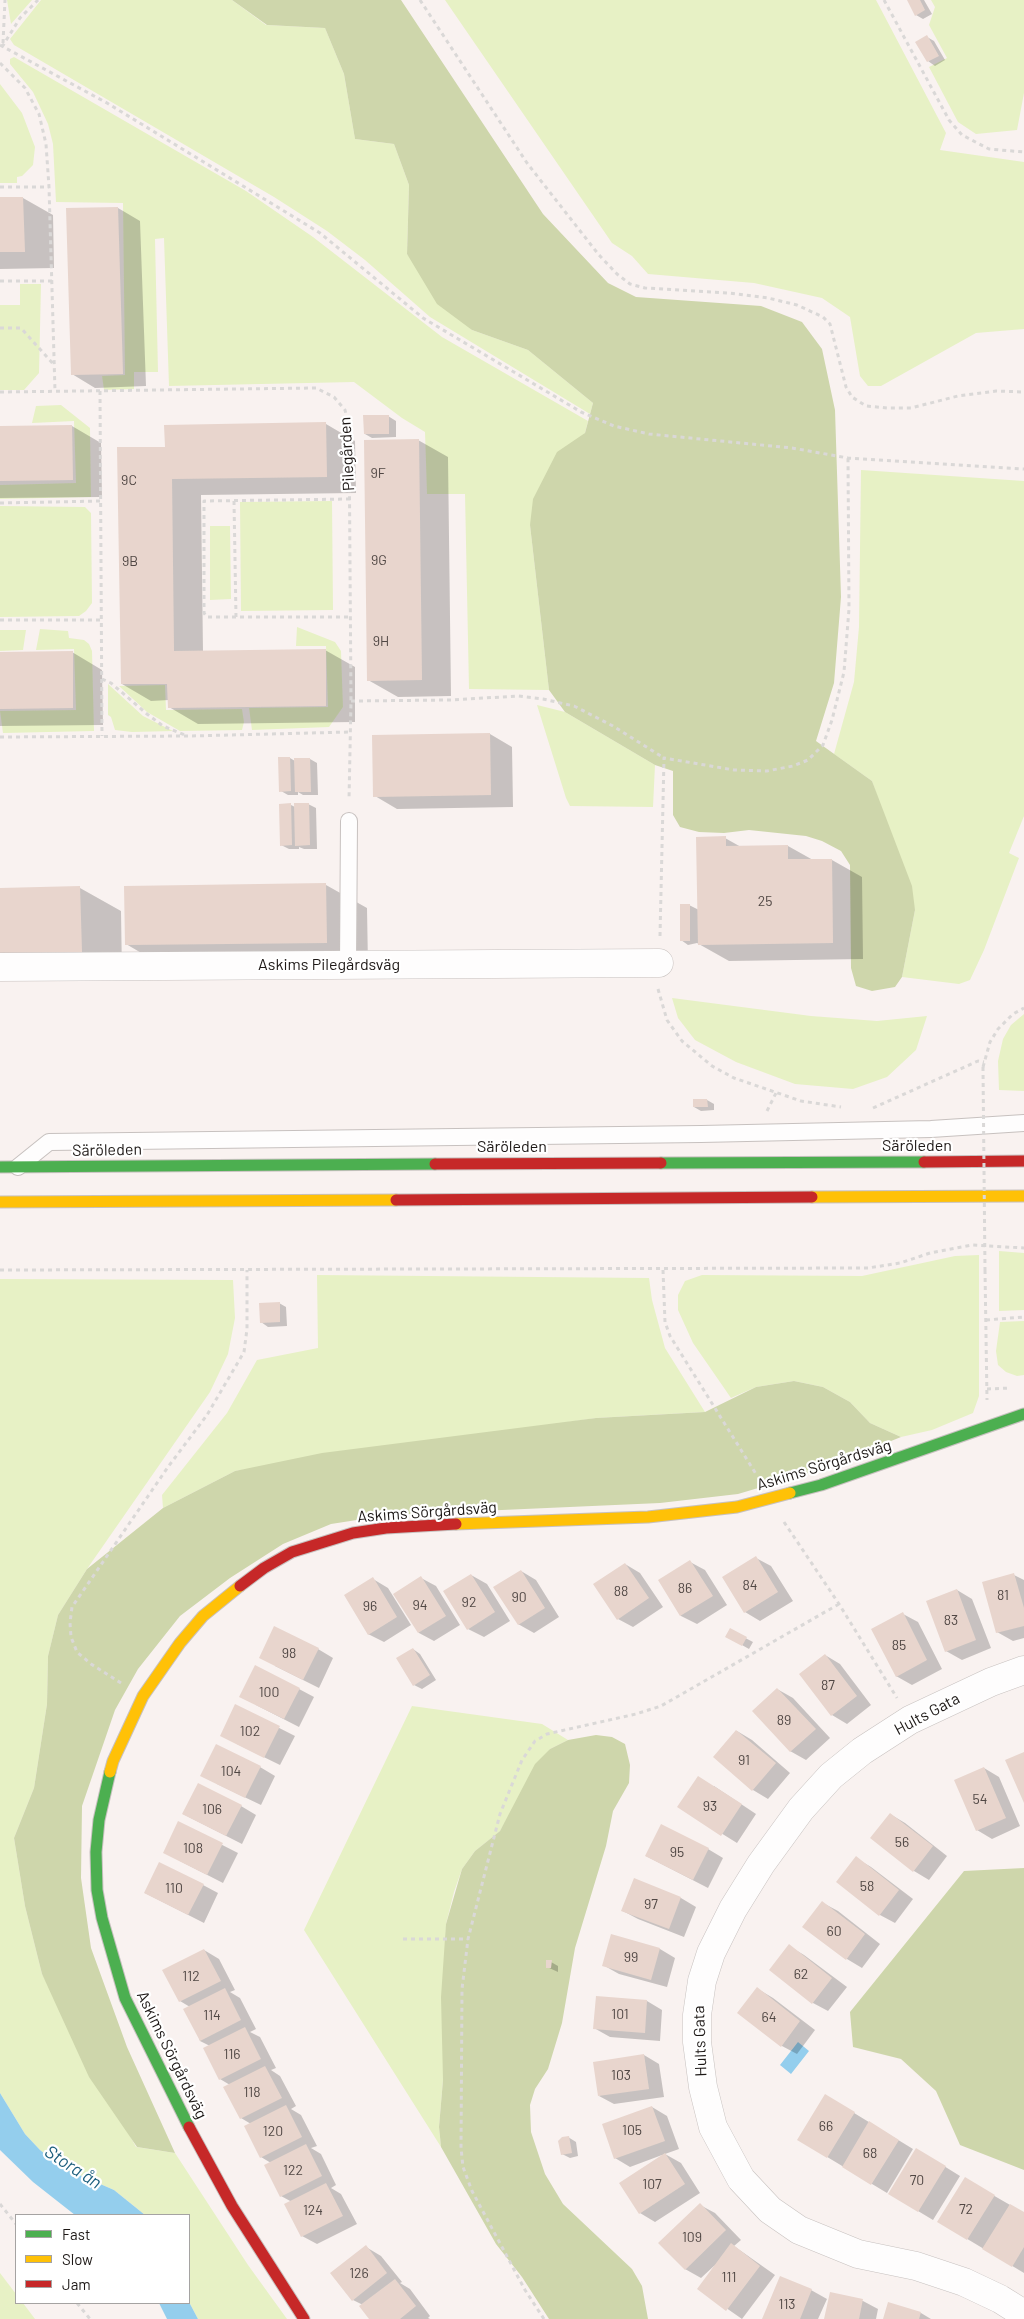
<!DOCTYPE html>
<html>
<head>
<meta charset="utf-8">
<style>
  body { margin:0 }
  #map { position:relative; width:1024px; height:2319px; overflow:hidden; background:#f9f2f0; font-family:Barlow,sans-serif }
  canvas { display:block }
  .legend { position:absolute; left:15px; top:2214px; width:175px; height:90px; box-sizing:border-box; background:#fff; border:1px solid #a5a3a2; margin:0; padding:6px 9px; list-style:none; font-size:15px; color:#1d1816 }
  .legend li { display:flex; align-items:center; gap:10px; height:25px }
  .legend b { width:25px; border:1px solid #a5a3a2 }
</style>
</head>
<body>
<div id="map">
<canvas width="1024" height="2319"></canvas>
<ul class="legend">
<li><b style="height:6px;background:#4caf50"></b>Fast</li>
<li><b style="height:6px;background:#ffc107"></b>Slow</li>
<li><b style="height:6px;background:#c62828"></b>Jam</li>
</ul>
</div>
<script>
const c = document.querySelector('canvas').getContext('2d');
c.lineJoin = 'round';
function fill(path, color) {
  c.fillStyle = color;
  c.fill(path, 'evenodd');
}
function toPath(rows) {
  const path = new Path2D();
  for (const r of rows) {
    path.moveTo(r[0], r[1]);
    for (let i = 2; i < r.length; i += 2) path.lineTo(r[i], r[i + 1]);
  }
  return path;
}
function trace(path, color, width, dash) {
  c.strokeStyle = color;
  c.lineWidth = width;
  c.lineCap = dash ? 'butt' : 'round';
  c.setLineDash(dash || []);
  c.stroke(path);
}
function drawText(font, color, halo, rows, align = 'center') {
  c.font = font + ' Barlow,sans-serif';
  c.lineWidth = 4.5;
  c.setLineDash([]);
  c.textBaseline = 'middle';
  c.strokeStyle = halo;
  c.fillStyle = color;
  for (const [text, x, y, turn = 0] of rows) {
    c.save();
    c.translate(x, y);
    c.rotate((+turn || 0) * Math.PI / 180);
    c.textAlign = isNaN(turn) ? turn : align;
    if (halo) c.strokeText(text, 0, 0);
    c.fillText(text, 0, 0);
    c.restore();
  }
}
const green = toPath([
  [7,0,32,0,11,24],
  [41,0,232,0,266,25,325,28,344,74,355,139,394,144,409,185,407,254,472,330,528,350,593,403,590,414,430,317,365,260,327,231,274,197,14,45,10,39],
  [445,0,876,0,946,133,940,150,1024,162,1024,329,976,333,881,386,868,386,860,376,850,317,822,298,754,283,648,274,632,256,612,243],
  [931,0,1024,0,1024,93,1017,130,976,134,958,122,929,67,947,58,929,25,935,7],
  [14,57,246,191,313,237,442,337,588,421,585,433,530,525,549,690,469,689,465,494,427,494,425,432,402,418,354,382,169,386,164,238,155,239,158,372,134,372,134,389,104,390,102,376,125,375,123,203,56,202,53,144,48,124,33,92,10,64,10,59],
  [0,84,22,113,35,147,33,165,22,176,17,177,17,183,0,183],
  [20,284,41,284,39,373,24,390,0,390,0,305,20,305],
  [61,405,90,428,91,497,0,499,0,485,76,483,74,421,32,423,36,406],
  [861,470,1024,481,1024,816,1009,853,1019,858,984,950,970,980,959,984,902,977,915,910,872,781,834,754,854,682,859,627],
  [332,501,333,610,241,611,240,502],
  [0,506,85,507,91,513,92,603,86,611,79,616,0,617],
  [210,526,230,526,231,599,210,600],
  [297,627,335,642,341,651,343,707,329,727,252,730,249,708,328,707,326,646,296,646],
  [40,629,68,631,69,638,84,640,89,644,92,651,94,731,3,733,0,711,76,710,74,649,36,650],
  [0,630,26,630,23,650,0,651],
  [108,684,143,716,173,731,132,732,115,730,111,717,108,715],
  [165,685,166,710,242,709,244,722,242,730,180,731,147,712,119,686],
  [537,705,565,712,655,765,653,807,570,806,566,798],
  [672,998,811,1016,877,1021,927,1016,916,1050,887,1077,853,1089,795,1084,736,1062,695,1040,678,1018],
  [1024,1014,1024,1091,999,1090,998,1061,1003,1039,1011,1025],
  [999,1251,1024,1253,1024,1310,999,1311],
  [979,1255,979,1396,973,1413,932,1430,901,1437,870,1423,850,1402,823,1387,794,1381,756,1387,731,1398,693,1343,678,1310,678,1295,685,1281,702,1275,862,1276,955,1256],
  [317,1275,649,1278,652,1300,665,1348,705,1412,596,1418,235,1471,163,1508,162,1495,227,1413,257,1360,318,1348],
  [0,1279,233,1280,235,1318,228,1354,210,1392,87,1569,58,1615,48,1656,47,1704,34,1788,14,1838,25,1906,42,1974,136,2147,175,2153,248,2265,287,2319,198,2319,189,2302,189,2215,145,2215,114,2190,61,2167,40,2150,25,2134,0,2093],
  [1024,1321,1024,1375,1017,1376,1006,1372,998,1365,996,1351,1000,1322],
  [412,1706,542,1724,568,1740,550,1749,500,1831,475,1851,462,1869,454,1892,446,1924,443,2080,439,2127,441,2147,304,1930],
  [0,2273,16,2294,16,2303,23,2303,35,2319,0,2319]
]);
const forest = toPath([
  [232,0,401,0,543,214,608,283,636,297,761,306,802,322,822,349,835,410,841,597,834,683,816,741,872,781,912,886,915,910,902,977,895,987,872,991,856,986,851,968,850,865,841,851,822,841,806,836,749,830,724,833,699,832,680,827,673,815,673,771,655,765,565,712,549,690,530,525,533,499,557,452,585,433,593,403,528,350,472,330,437,304,407,254,409,185,394,144,355,139,344,74,325,28,267,25],
  [794,1381,823,1387,850,1402,870,1423,901,1437,819,1470,738,1494,660,1503,389,1515,331,1524,283,1544,230,1578,180,1616,138,1669,115,1710,82,1806,81,1878,91,1948,127,2047,175,2153,137,2147,89,2077,42,1974,25,1906,14,1838,34,1788,47,1704,48,1656,58,1615,87,1569,163,1508,235,1471,322,1453,596,1418,705,1412,756,1387],
  [596,1735,612,1737,625,1744,630,1765,629,1783,613,1811,606,1846,575,1948,562,2023,548,2069,535,2089,530,2105,531,2132,545,2174,563,2204,632,2269,642,2286,648,2319,549,2319,522,2277,496,2244,441,2147,439,2127,443,2080,441,1997,446,1924,462,1869,475,1851,500,1831,535,1764,550,1749,568,1740],
  [1024,1868,1024,2170,960,2145,936,2091,901,2059,853,2047,850,2012,964,1871]
]);
const water = toPath([
  [798,2042,809,2051,791,2074,780,2065],
  [0,2093,25,2134,40,2150,61,2167,114,2190,145,2215,75,2215,33,2182,0,2150],
  [189,2302,198,2319,167,2319,159,2303]
]);
const shadow = toPath([
  [908,0,924,0,932,14,923,19,916,15],
  [927,37,934,41,945,60,935,66,928,61],
  [0,198,23,198,53,215,54,268,0,269],
  [118,208,140,221,146,386,95,388,72,374],
  [388,416,396,421,396,437,372,438,365,434],
  [326,424,355,441,356,493,201,495,203,652,325,650,355,667,355,722,198,724,169,707,169,700,151,701,122,684,166,448],
  [72,426,101,443,102,497,0,498,0,427],
  [418,440,448,457,451,696,398,697,368,680],
  [72,652,102,670,103,725,0,726,0,654],
  [490,734,512,747,513,807,397,809,375,796],
  [290,758,295,761,310,759,317,763,318,795,303,795,298,792,298,795,288,795,281,791],
  [308,804,316,808,317,849,304,849,299,847,299,849,289,849,281,845,280,805,291,805,295,807],
  [725,838,741,847,788,846,813,860,832,860,862,877,863,959,729,961,697,943,688,945,681,940,689,905,699,910],
  [326,885,367,908,368,966,167,968,126,944],
  [80,888,121,911,122,975,0,978,0,889],
  [707,1100,714,1104,714,1110,701,1111,694,1107],
  [279,1303,286,1307,287,1326,268,1327,261,1322],
  [756,1558,771,1566,793,1601,760,1621,745,1612,724,1577],
  [690,1562,705,1570,727,1605,697,1624,681,1616,660,1581],
  [625,1564,640,1573,663,1607,633,1627,618,1619],
  [521,1571,536,1580,559,1617,534,1633,518,1624],
  [471,1575,487,1584,510,1621,484,1637,468,1629],
  [1014,1575,1024,1580,1024,1638,1013,1641,997,1632],
  [421,1578,436,1586,460,1625,434,1641,419,1633,395,1594],
  [373,1579,388,1588,411,1625,384,1642,368,1634],
  [957,1590,972,1599,991,1648,962,1660,946,1651],
  [903,1614,918,1622,942,1669,912,1685,896,1676],
  [730,1630,753,1642,749,1649,726,1636],
  [318,1649,333,1658,319,1688,275,1666],
  [413,1649,420,1654,436,1680,422,1689,414,1685],
  [825,1655,840,1664,871,1705,847,1724,832,1715],
  [299,1689,314,1697,299,1727,256,1705],
  [777,1689,793,1698,830,1738,806,1760,790,1751],
  [236,1706,295,1736,280,1765,237,1744],
  [737,1731,752,1740,790,1773,768,1799,753,1790],
  [260,1767,275,1776,261,1805,217,1784],
  [984,1768,999,1777,1020,1826,992,1839,977,1830],
  [714,1786,756,1814,737,1843,679,1807],
  [241,1806,256,1815,242,1844,183,1814],
  [890,1814,905,1823,947,1856,929,1880,914,1871],
  [179,1823,238,1853,223,1883,180,1861],
  [708,1849,723,1858,708,1888,646,1856],
  [856,1858,871,1867,913,1899,895,1923,880,1915],
  [635,1880,681,1898,696,1907,684,1937,638,1919,623,1911],
  [203,1885,218,1893,204,1923,145,1893],
  [823,1903,838,1911,880,1944,862,1968,847,1959],
  [612,1935,660,1949,675,1958,667,1987,619,1974,603,1965],
  [789,1946,804,1955,847,1987,828,2011,813,2003],
  [204,1950,219,1959,235,1990,230,1992,240,1998,256,2029,250,2032,260,2037,276,2068,271,2070,280,2076,296,2106,291,2109,301,2115,317,2146,311,2148,321,2154,336,2185,331,2188,341,2194,357,2224,317,2244,302,2236,292,2202,281,2196,271,2163,261,2157,251,2124,241,2118,230,2085,220,2079,210,2046,200,2041,190,2007,180,2001],
  [551,1962,558,1966,558,1972,547,1967],
  [758,1989,773,1998,815,2030,797,2054,782,2046],
  [647,2001,662,2010,660,2041,610,2037,594,2028],
  [644,2055,659,2064,664,2097,614,2104,599,2096],
  [841,2105,913,2149,887,2193,799,2140],
  [652,2107,667,2116,679,2149,665,2154,681,2163,700,2193,655,2222,640,2213,662,2155,630,2167,615,2158],
  [568,2137,576,2142,578,2156,570,2158,562,2154],
  [931,2158,960,2176,933,2220,918,2211],
  [965,2179,1024,2213,1024,2273,939,2222],
  [700,2205,715,2213,741,2240,734,2246,775,2275,742,2319,699,2289,715,2265,701,2278,685,2269],
  [366,2247,381,2256,402,2282,400,2283,410,2289,430,2316,428,2318,430,2319,371,2319,363,2305,353,2300],
  [811,2290,827,2299,818,2319,764,2319],
  [831,2294,863,2301,878,2309,876,2319,826,2319],
  [889,2304,921,2313,931,2319,884,2319]
]);
const building = toPath([
  [907,0,920,0,925,10,915,16],
  [927,35,939,56,927,62,915,42],
  [0,197,23,197,25,252,0,252],
  [118,207,123,374,71,375,66,208],
  [363,415,389,415,389,434,364,434],
  [326,422,327,477,172,479,174,651,326,649,326,706,168,708,167,684,121,684,117,447,165,447,164,425],
  [72,425,73,480,0,481,0,426],
  [419,439,422,680,367,681,364,440],
  [73,651,73,708,0,709,0,652],
  [490,733,491,795,373,797,372,735],
  [278,757,290,757,291,791,279,792],
  [294,758,310,758,311,792,295,792],
  [291,803,292,845,280,846,279,804],
  [294,803,309,803,310,845,295,846],
  [726,836,726,846,788,845,788,859,832,859,833,943,698,945,696,837],
  [326,883,327,943,125,945,124,886],
  [80,886,82,952,0,954,0,888],
  [680,904,690,904,690,941,680,941],
  [693,1099,707,1099,708,1107,693,1107],
  [280,1302,280,1322,260,1323,259,1303],
  [756,1556,778,1592,744,1613,722,1577],
  [690,1560,713,1596,680,1616,658,1580],
  [625,1563,649,1598,617,1620,593,1584],
  [521,1570,545,1608,518,1625,493,1587],
  [1014,1573,1024,1608,1024,1626,996,1633,982,1582],
  [471,1574,495,1612,467,1630,443,1591],
  [421,1576,446,1616,418,1633,393,1594],
  [373,1577,397,1617,368,1635,344,1595],
  [957,1589,976,1640,945,1652,926,1601],
  [903,1612,927,1660,896,1677,871,1629],
  [274,1626,319,1648,303,1680,259,1658],
  [730,1628,747,1637,742,1646,725,1637],
  [413,1648,430,1675,413,1686,396,1658],
  [825,1654,857,1696,831,1716,799,1674],
  [255,1665,300,1688,284,1719,239,1697],
  [777,1688,816,1729,790,1752,752,1711],
  [235,1704,280,1726,264,1758,220,1736],
  [736,1730,776,1763,752,1791,713,1757],
  [216,1744,261,1766,245,1798,200,1776],
  [1024,1752,1024,1803,1005,1760],
  [984,1767,1006,1818,976,1831,954,1780],
  [698,1776,742,1804,721,1836,677,1807],
  [198,1783,242,1805,226,1836,182,1814],
  [890,1813,933,1846,913,1872,870,1838],
  [178,1821,223,1843,207,1875,163,1853],
  [661,1824,709,1848,693,1880,645,1856],
  [856,1856,899,1890,879,1916,836,1882],
  [159,1862,204,1884,188,1915,144,1893],
  [634,1878,681,1897,669,1929,621,1911],
  [822,1901,865,1934,846,1960,802,1927],
  [611,1934,660,1948,651,1980,602,1966],
  [789,1944,832,1978,812,2004,769,1970],
  [204,1949,221,1981,179,2002,162,1970],
  [546,1960,552,1960,551,1968,546,1968],
  [757,1987,800,2021,781,2047,737,2013],
  [225,1988,241,2020,200,2041,183,2009],
  [596,1996,647,2000,645,2033,593,2029],
  [245,2027,261,2059,219,2080,203,2048],
  [644,2054,649,2089,598,2096,593,2062],
  [265,2066,282,2098,240,2119,223,2087],
  [825,2094,855,2112,827,2158,797,2140],
  [286,2105,302,2137,260,2158,244,2126],
  [652,2106,665,2141,614,2159,602,2124],
  [869,2121,899,2140,871,2185,842,2167],
  [569,2136,572,2153,561,2155,558,2141,562,2137],
  [306,2144,322,2176,280,2197,264,2165],
  [916,2148,946,2166,918,2212,888,2194],
  [665,2153,685,2184,639,2214,619,2183],
  [965,2177,995,2195,967,2240,937,2222],
  [326,2183,343,2216,301,2237,284,2204],
  [700,2203,726,2230,685,2270,658,2243],
  [1010,2204,1024,2212,1024,2247,1012,2267,982,2249],
  [731,2243,760,2266,726,2311,697,2289],
  [366,2245,387,2273,352,2301,330,2273],
  [780,2276,812,2289,800,2319,762,2319],
  [395,2279,416,2306,400,2319,369,2319,359,2306],
  [830,2292,863,2299,859,2319,824,2319],
  [888,2302,921,2312,919,2319,883,2319]
]);
const path = toPath([
  [420,0,527,163,599,255,617,274,630,284,645,288,729,293,768,298,797,305,823,317,830,324,846,387,852,397,866,406,887,408,911,408,958,396,996,391,1024,392],
  [884,0,949,120,962,135,989,149,1024,152],
  [3,43,5,0],
  [0,45,107,103,320,233,423,318,581,412,614,426,649,434,792,448,848,458,1024,469],
  [2,47,20,18,38,0],
  [0,63,25,88,39,114,46,144,49,187,55,391],
  [0,187,49,187],
  [0,281,53,281],
  [0,328,21,328,55,366],
  [100,391,102,736],
  [0,392,316,388,334,397,345,410,349,427,351,701,349,800],
  [350,499,204,501,204,613,207,617,351,617],
  [234,501,236,617],
  [0,503,102,501],
  [0,620,103,620],
  [102,679,111,683,147,714,163,726,185,735],
  [351,701,451,700,518,696,543,699,574,706,613,726,664,758],
  [0,737,189,736,351,732],
  [660,936,664,758,734,770,767,771,793,766,808,760,823,745,832,720,844,672,849,609,848,458],
  [658,989,667,1020,682,1041,712,1066,734,1078,801,1101,841,1107],
  [983,1067,990,1042,998,1029,1013,1014,1024,1008],
  [873,1108,978,1061,984,1062],
  [767,1111,776,1093],
  [0,1270,868,1268,900,1263,930,1253,972,1245,1024,1248],
  [663,1270,665,1322,670,1336,756,1474],
  [985,1270,987,1400],
  [986,1320,1024,1317],
  [987,1389,1011,1388],
  [784,1522,839,1604,897,1698],
  [121,1683,91,1664,77,1652,71,1637,70,1623,72,1607,168,1467,207,1415,244,1352,247,1329,247,1270],
  [403,1939,468,1939],
  [0,2204,16,2224],
  [77,2303,90,2319],
  [544,2319,525,2290,472,2191,463,2167,461,2148,462,1989,468,1939,500,1814,522,1760,535,1741,547,1734,636,1714,661,1706,839,1604]
]);
const lane = toPath([
  [348,964,349,821],
  [18,1167,49,1142,701,1134,931,1129,1024,1123]
]);
const street = toPath([
  [0,967,659,963],
  [1024,1670,991,1682,910,1720,862,1751,831,1776,801,1809,761,1864,733,1909,711,1953,702,1981,697,2015,697,2042,703,2087,713,2127,741,2179,770,2210,799,2230,858,2254,916,2266,964,2282,1000,2299,1024,2314]
]);
const fast = toPath([
  [661,1163,924,1162],
  [0,1167,435,1164],
  [790,1493,821,1485,1024,1414],
  [110,1772,99,1820,96,1852,97,1890,102,1918,125,1998,189,2127]
]);
const slow = toPath([
  [812,1197,1024,1196],
  [0,1202,396,1200],
  [456,1524,648,1517,737,1507,790,1493],
  [110,1772,113,1761,143,1696,180,1643,203,1616,240,1586]
]);
const jam = toPath([
  [924,1162,1024,1161],
  [435,1164,661,1163],
  [396,1200,812,1197],
  [240,1586,264,1568,292,1552,353,1533,386,1528,456,1524],
  [189,2127,232,2206,304,2319]
]);
const pathBridge = toPath([
  [983,1067,985,1270]
]);
const numberNames = [
  ["9F",378,473],
  ["9C",129,480],
  ["9G",379,560],
  ["9B",130,561],
  ["9H",381,641],
  ["25",765,901],
  ["84",750,1585],
  ["86",685,1588],
  ["88",621,1591],
  ["81",1003,1595],
  ["90",519,1597],
  ["92",469,1602],
  ["94",420,1605],
  ["96",370,1606],
  ["83",951,1620],
  ["85",899,1645],
  ["98",289,1653],
  ["87",828,1685],
  ["100",269,1692],
  ["89",784,1720],
  ["102",250,1731],
  ["91",744,1760],
  ["104",231,1771],
  ["54",980,1799],
  ["93",710,1806],
  ["106",212,1809],
  ["56",902,1842],
  ["108",193,1848],
  ["95",677,1852],
  ["58",867,1886],
  ["110",174,1888],
  ["97",651,1904],
  ["60",834,1931],
  ["99",631,1957],
  ["62",801,1974],
  ["112",191,1976],
  ["101",620,2014],
  ["114",212,2015],
  ["64",769,2017],
  ["116",232,2054],
  ["103",621,2075],
  ["118",252,2092],
  ["66",826,2126],
  ["105",632,2130],
  ["120",273,2131],
  ["68",870,2153],
  ["122",293,2170],
  ["70",917,2180],
  ["107",652,2184],
  ["72",966,2209],
  ["124",313,2210],
  ["109",692,2237],
  ["126",359,2273],
  ["111",729,2277],
  ["113",787,2304]
];
const streetNames = [
  ["Pilegården",347,454,-93],
  ["Askims Pilegårdsväg",329,965],
  ["Säröleden",917,1146],
  ["Säröleden",512,1147],
  ["Säröleden",107,1150,-1],
  ["Askims Sörgårdsväg",824,1465,-17],
  ["Askims Sörgårdsväg",427,1512,-4],
  ["Hults Gata",927,1714,-28],
  ["Hults Gata",700,2041,-92],
  ["Askims Sörgårdsväg",172,2055,64]
];
const waterNames = [
  ["Stora ån",73,2167,33]
];
fill(green, '#e7f1c5');
fill(forest, '#ced6ab');
fill(water, '#94ceed');
fill(shadow, '#0003');
fill(building, '#e8d5cd');
trace(lane, '#c7c1bf', 18);
trace(street, '#c7c1bf', 29);
trace(fast, '#c7c1bf', 13);
trace(slow, '#c7c1bf', 13);
trace(jam, '#c7c1bf', 13);
trace(path, '#dad8d7', 3, [4, 4]);
trace(lane, '#fefdfd', 16);
trace(street, '#fefdfd', 28);
trace(fast, '#4caf50', 11);
trace(slow, '#ffc107', 11);
trace(jam, '#c62828', 11);
trace(pathBridge, '#dad8d7', 3, [4, 4]);
drawText('14px', '#504744', null, numberNames);
drawText('16px', '#1d1816', '#fff', streetNames);
drawText('italic 18px', '#1a5d7c', '#fff', waterNames);
</script>
</body>
</html>
